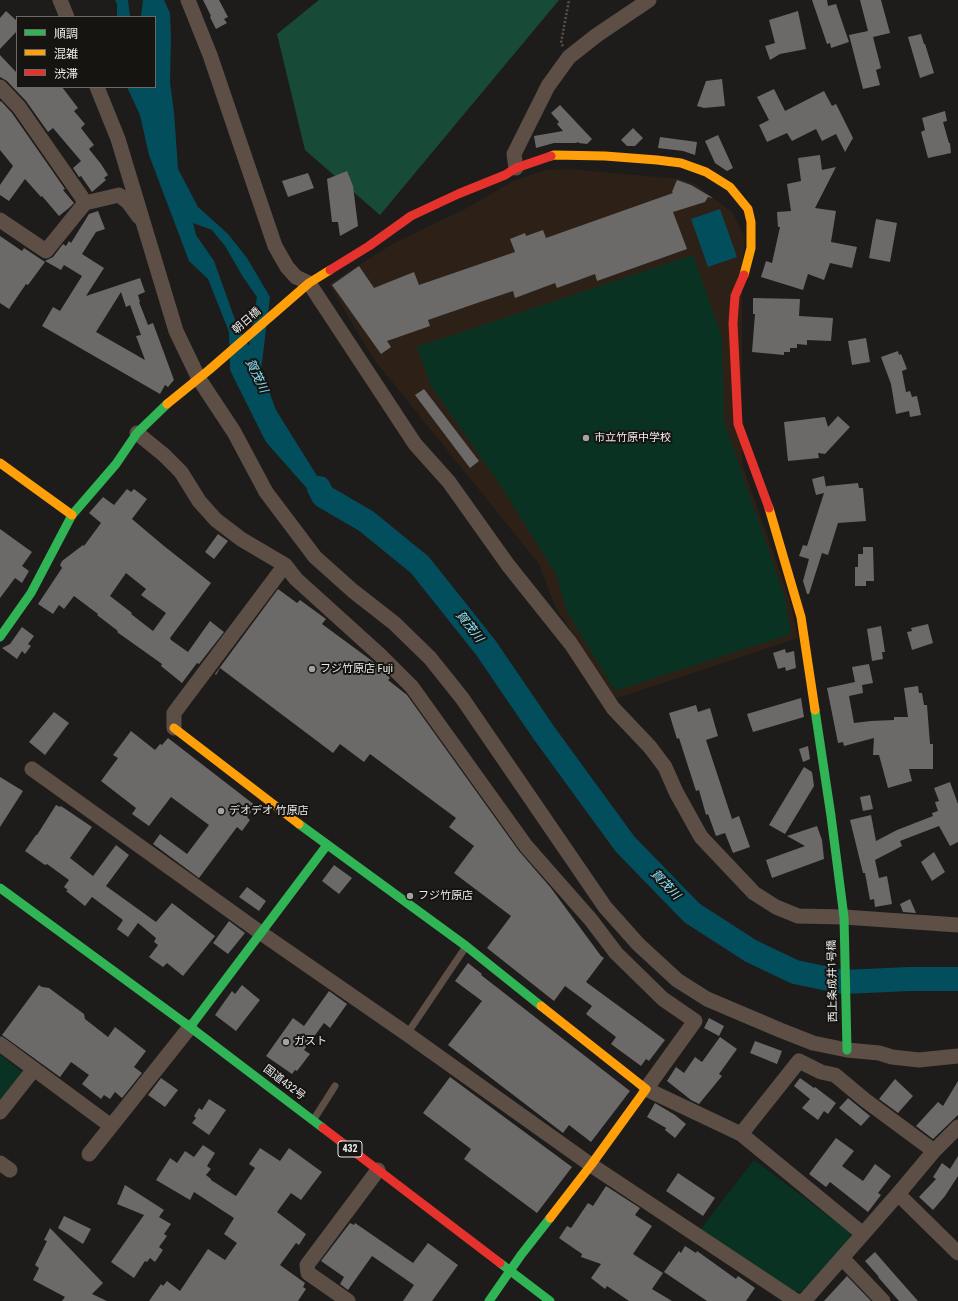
<!DOCTYPE html>
<html>
<head>
<meta charset="utf-8">
<style>
  body { margin:0 }
  #map { position:relative; width:958px; height:1301px; overflow:hidden; background:#1d1c1b; font-family:"Roboto Condensed","Noto Sans JP",sans-serif }
  canvas { display:block }
  .legend { position:absolute; left:16px; top:16px; width:140px; height:72px; box-sizing:border-box; background:#151411; border:1px solid #6b6a68; margin:0; padding:5px 7px; list-style:none; font-size:12px; color:#edecea }
  .legend li { display:flex; align-items:center; gap:8px; height:20px }
  .legend b { width:20px; border:1px solid #6b6a68 }
</style>
</head>
<body>
<div id="map">
<canvas width="958" height="1301"></canvas>
<ul class="legend">
<li><b style="height:5px;background:#30b455"></b>順調</li>
<li><b style="height:5px;background:#ff9f0a"></b>混雑</li>
<li><b style="height:5px;background:#e5322d"></b>渋滞</li>
</ul>
</div>
<script>
const c = document.querySelector('canvas').getContext('2d');
c.lineJoin = 'round';
function fill(path, color) {
  c.fillStyle = color;
  c.fill(path, 'evenodd');
}
function toPath(rows) {
  const path = new Path2D();
  for (const r of rows) {
    path.moveTo(r[0], r[1]);
    for (let i = 2; i < r.length; i += 2) path.lineTo(r[i], r[i + 1]);
  }
  return path;
}
function trace(path, color, width, dash) {
  c.strokeStyle = color;
  c.lineWidth = width;
  c.lineCap = dash ? 'butt' : 'round';
  c.setLineDash(dash || []);
  c.stroke(path);
}
function drawText(font, color, halo, rows, align = 'center') {
  c.font = font + ' "Roboto Condensed","Noto Sans JP",sans-serif';
  c.lineWidth = 4;
  c.setLineDash([]);
  c.textBaseline = 'middle';
  c.strokeStyle = halo;
  c.fillStyle = color;
  for (const [text, x, y, turn = 0] of rows) {
    c.save();
    c.translate(x, y);
    c.rotate((+turn || 0) * Math.PI / 180);
    c.textAlign = isNaN(turn) ? turn : align;
    if (halo) c.strokeText(text, 0, 0);
    c.fillText(text, 0, 0);
    c.restore();
  }
}
const education = toPath([
  [569,169,680,179,695,184,732,212,745,237,742,267,742,464,789,598,798,638,614,699,555,606,539,564,373,358,329,284,396,242,467,208,513,181,546,170]
]);
const green = toPath([
  [693,255,722,337,724,421,785,598,791,634,615,691,567,612,556,574,503,489,431,386,417,347],
  [0,1054,22,1072,0,1101],
  [754,1160,850,1232,851,1238,804,1291,793,1292,700,1230]
]);
const forest = toPath([
  [319,0,559,0,380,215,305,150,277,34]
]);
const water = toPath([
  [115,0,128,0,130,17,117,17,117,4],
  [143,0,164,0,170,13,171,38,170,82,174,113,178,169,198,207,228,234,247,258,270,297,261,370,276,410,327,492,345,508,319,502,266,442,230,370,229,332,208,279,189,261,149,155,140,115,127,87,155,87,155,17,141,17],
  [193,223,212,230,225,246,243,277,257,297,249,346,238,328,214,261,196,235],
  [720,209,737,257,708,267,691,219]
]);
const river = toPath([
  [319,488,323,496,366,521,420,565,486,648,544,733,625,844,692,913,751,951,795,972,843,982,910,979,958,979]
]);
const building = toPath([
  [203,0,219,0,228,17,224,19,227,23,216,29,210,17,211,16],
  [812,0,827,0,828,6,836,4,849,42,831,48,830,43,827,44],
  [860,0,881,0,890,33,873,37,881,68,876,70,880,85,863,89,849,35,868,31],
  [6,11,17,21,17,31,0,49,0,18],
  [798,11,806,49,780,54,770,60,765,46,775,43,769,20],
  [921,34,924,44,925,44,934,73,920,78,908,37],
  [0,55,17,73,17,87,62,87,78,108,74,111,85,124,81,128,94,145,89,149,101,164,108,175,104,178,106,180,92,192,81,176,79,177,73,168,81,161,53,128,48,132,26,101,7,81,0,77],
  [722,79,725,106,704,108,697,106,706,81],
  [774,89,785,111,824,91,832,106,836,104,853,138,845,152,836,134,822,141,816,129,792,141,787,133,767,142,759,125,769,120,757,97],
  [1,101,12,113,65,189,63,190,74,203,69,208,59,216,42,196,41,197,25,179,9,201,0,195,0,185,13,166,0,150,0,102],
  [560,105,592,139,587,144,579,143,578,142,576,143,554,143,536,148,534,136,563,131,557,124,559,122,551,113],
  [945,111,947,121,943,122,949,143,950,143,951,153,928,158,921,132,925,130,922,118],
  [633,128,643,138,635,146,627,146,621,140],
  [718,135,733,168,727,171,715,163,705,141],
  [660,137,697,142,695,155,683,151,658,148],
  [820,155,822,170,836,167,815,208,836,211,831,242,857,247,852,268,830,263,824,280,808,274,803,290,761,277,766,261,772,263,780,227,778,227,777,212,791,211,787,184,801,181,798,158],
  [347,171,353,186,358,226,340,236,338,222,332,222,327,179],
  [308,173,314,188,288,197,282,181],
  [677,180,691,185,713,198,708,197,705,202,673,212,687,249,597,281,595,274,557,288,555,283,515,298,513,291,483,301,428,320,430,326,387,341,391,347,381,354,332,285,359,266,374,288,414,272,419,285,515,252,510,239,525,233,526,236,543,230,546,238,673,193,672,192],
  [98,211,105,229,96,232,82,254,104,268,86,296,140,278,145,292,138,295,140,302,139,302,148,325,153,323,174,380,168,387,165,385,160,394,42,326,53,307,60,311,82,276,64,265,61,270,45,261,53,257,63,244,66,246,69,241,71,243,89,214],
  [121,292,126,307,130,305,141,335,136,336,145,360,96,332],
  [876,219,897,223,890,262,869,258],
  [0,236,22,251,24,248,45,262,28,285,26,284,9,309,0,303],
  [753,298,800,299,799,316,833,318,831,341,807,340,807,345,797,344,797,348,790,348,790,352,784,352,784,355,752,352,755,314,753,314],
  [866,338,870,362,852,365,848,341],
  [898,351,899,355,901,354,907,369,902,371,906,392,910,391,912,397,917,396,921,415,910,417,909,411,896,414,891,384,881,357],
  [424,389,479,461,470,468,415,395],
  [838,416,850,427,825,454,818,453,819,458,788,461,784,422,825,417,828,427],
  [824,476,826,487,827,486,858,483,859,488,863,488,866,521,838,523,828,555,822,553,809,594,807,594,803,581,809,559,799,556,803,545,807,546,824,493,816,495,812,479],
  [127,489,131,492,134,489,147,499,132,519,164,546,211,583,170,638,171,640,188,652,210,621,224,632,199,664,197,663,182,683,161,666,162,664,117,632,118,631,97,615,98,614,74,596,64,609,59,605,53,614,38,604,62,568,60,565,62,561,83,545,84,546,101,523,89,513,103,497,114,505],
  [126,573,146,589,141,595,166,613,153,631,131,614,132,613,110,596],
  [0,529,32,552,22,566,29,571,22,583,15,578,0,598],
  [218,534,228,541,214,559,205,552],
  [863,547,873,547,874,581,866,581,866,586,855,586,855,567,858,567,858,554,863,554],
  [278,589,297,603,300,600,326,619,322,624,379,666,390,678,388,680,407,695,519,851,551,888,601,956,604,958,586,982,665,1040,649,1061,646,1059,641,1066,611,1044,616,1037,586,1014,592,1006,565,986,554,1001,487,948,511,916,454,873,474,846,449,827,456,818,370,754,364,762,340,744,333,753,220,668,216,675,215,674],
  [928,624,933,643,912,650,907,632,912,631,911,628],
  [881,626,885,652,882,652,883,659,872,661,867,629],
  [22,627,34,636,28,644,31,646,25,654,22,651,17,659,2,648,10,644],
  [785,649,786,653,794,651,796,668,786,671,785,667,778,669,773,653],
  [869,664,873,683,862,685,863,693,849,696,854,723,871,721,894,720,894,717,908,717,904,688,918,686,919,693,922,693,924,705,927,705,930,744,933,744,933,769,909,769,912,781,888,788,879,755,873,755,874,738,844,746,843,742,838,743,827,688,855,682,852,667],
  [801,698,804,717,753,732,747,714],
  [696,705,698,712,710,708,718,736,706,740,732,819,739,816,750,847,733,853,725,833,716,836,708,814,706,815,699,790,696,791,679,738,677,739,669,713],
  [54,712,69,723,45,755,29,742],
  [131,731,155,750,160,744,162,745,168,738,256,806,247,817,250,820,242,831,237,827,199,878,153,844,160,834,187,854,209,825,171,797,149,826,132,814,136,808,101,781,118,758,113,755],
  [808,746,810,759,803,762,799,749],
  [804,767,812,772,814,786,785,834,769,825],
  [0,777,23,791,0,827],
  [950,782,958,804,958,842,950,846,939,826,900,841,902,846,875,860,879,878,887,876,892,904,875,907,874,899,870,900,865,873,863,873,850,820,871,815,876,841,897,830,933,816,932,813,938,811,935,802,939,801,934,788],
  [870,795,873,809,863,811,860,797],
  [56,805,60,807,61,806,92,827,70,858,93,876,116,845,129,855,106,886,156,922,172,903,215,936,183,976,167,963,163,967,149,957,158,945,154,942,156,938,138,923,128,937,117,929,123,920,92,897,85,906,66,891,68,890,64,887,69,880,47,864,45,865,25,851,36,835,37,835],
  [817,826,822,840,824,859,772,878,766,860,805,846,787,836],
  [934,852,945,872,932,881,921,862],
  [334,865,352,878,339,894,322,881],
  [247,887,266,901,259,911,239,897],
  [910,899,916,913,903,912,900,904],
  [229,921,245,933,228,954,213,943],
  [468,963,482,974,481,975,630,1091,591,1142,569,1125,563,1133,448,1045,482,1001,455,981],
  [39,985,42,987,49,988,84,1014,85,1019,108,1037,115,1027,146,1051,134,1067,142,1073,122,1098,115,1092,110,1099,104,1095,101,1099,82,1084,89,1075,71,1062,60,1077,2,1035],
  [242,985,260,1000,236,1031,215,1015,232,991,235,994],
  [329,991,347,1004,330,1028,324,1023,304,1050,310,1054,297,1071,295,1070,292,1074,266,1056,293,1018,304,1026],
  [709,1018,724,1026,719,1036,704,1028],
  [720,1037,737,1049,719,1074,722,1076,699,1104,691,1100,667,1081,676,1067,684,1073,695,1057,702,1062],
  [755,1041,782,1051,777,1064,750,1053],
  [450,1077,572,1167,537,1213,464,1159,471,1149,423,1113],
  [161,1078,178,1090,165,1107,148,1095],
  [800,1078,814,1088,815,1087,836,1103,828,1114,824,1111,818,1120,802,1108,810,1099,794,1086],
  [895,1079,913,1096,898,1113,879,1099],
  [958,1081,958,1115,933,1139,916,1126,938,1102,943,1106],
  [848,1098,870,1116,861,1126,839,1108],
  [209,1099,226,1110,209,1135,192,1123,196,1118,194,1116,199,1108,202,1110],
  [655,1103,675,1115,686,1124,675,1138,665,1130,666,1128,647,1117],
  [836,1138,854,1151,842,1166,863,1181,875,1164,891,1176,878,1193,881,1195,868,1212,830,1182,826,1187,809,1174],
  [203,1145,215,1153,207,1166,211,1169,206,1175,211,1179,211,1180,236,1196,255,1168,249,1164,260,1148,280,1161,289,1148,322,1172,301,1200,291,1193,277,1212,306,1234,299,1245,296,1243,280,1265,305,1283,303,1287,306,1289,298,1301,149,1301,161,1284,163,1286,167,1281,180,1291,208,1249,225,1260,237,1243,224,1234,234,1218,194,1192,190,1200,156,1180,170,1158,177,1163,185,1151,194,1157],
  [958,1156,958,1176,945,1196,933,1210,919,1197,936,1179,933,1177,942,1163,950,1169],
  [678,1173,715,1198,703,1216,666,1191],
  [125,1185,164,1210,159,1217,171,1224,164,1234,167,1236,159,1247,163,1250,155,1262,150,1258,147,1262,145,1261,134,1278,111,1262,144,1215,117,1204],
  [606,1186,640,1208,635,1215,652,1226,633,1254,663,1273,652,1289,672,1301,629,1301,607,1286,605,1289,591,1278,601,1264,581,1257,582,1254,559,1238,567,1226,571,1228,588,1203,593,1206],
  [64,1216,91,1229,83,1244,58,1228],
  [350,1223,354,1225,355,1223,413,1263,428,1243,458,1265,432,1301,403,1301,414,1285,372,1256,348,1290,340,1284,344,1277,321,1261],
  [50,1228,103,1283,92,1294,107,1301,62,1301,65,1297,33,1280,39,1268,35,1265,47,1241,44,1240],
  [685,1246,696,1253,697,1251,736,1279,738,1276,755,1288,746,1301,707,1301,664,1272,679,1251,681,1253],
  [875,1252,895,1275,918,1301,899,1301,878,1277,879,1277,865,1261],
  [847,1276,871,1301,824,1301]
]);
const path = toPath([
  [563,46,561,43,569,0]
]);
const lane = toPath([
  [407,1034,465,948],
  [314,1119,335,1086]
]);
const street = toPath([
  [60,0,67,17],
  [188,0,210,55,275,246,287,267,296,277,309,283,415,444,449,482,508,565,571,644,613,708,650,747,665,767,676,792,701,837,754,893,776,907,798,916,844,917,958,925],
  [0,87,19,107,81,196,85,203,119,195,128,202,139,217],
  [97,87,118,139,176,331,199,379,234,432,266,492,315,557,353,591,394,623,430,658,462,698,605,907,638,944,677,980,707,999,780,1030,813,1043,847,1050,879,1053,892,1057,919,1060,958,1056],
  [516,168,514,154,548,86,569,57,597,35,649,0],
  [0,220,46,251,85,203],
  [137,433,164,455,181,472,199,501,216,520,241,539,285,565,296,579,380,655,412,687,526,846,591,920,616,953,663,999,695,1021,646,1089,741,1134,863,1234,898,1194,934,1151,958,1127],
  [174,728,174,713,285,565],
  [32,769,261,933,407,1034,591,1165,796,1301],
  [0,1044,111,1126],
  [0,1112,34,1069],
  [741,1134,799,1061,821,1072,835,1075,865,1100,934,1151],
  [89,1154,190,1027],
  [0,1163,10,1170],
  [898,1194,958,1253],
  [843,1259,883,1301],
  [348,1301,308,1273,307,1265,378,1170],
  [801,1301,805,1300,863,1234]
]);
const fast = toPath([
  [0,637,31,593,72,515,116,464,137,433,167,404],
  [815,710,831,816,844,917,847,1050],
  [299,824,466,946,541,1006],
  [0,888,190,1027,323,1128],
  [190,1027,327,845],
  [500,1263,550,1301],
  [489,1301,521,1255,550,1218]
]);
const slow = toPath([
  [551,156,554,155,605,156,657,160,681,163,706,172,730,187,748,209,751,222,751,248,744,275],
  [167,404,209,370,309,283,330,270],
  [0,463,72,515],
  [769,508,801,617,815,710],
  [174,728,299,824],
  [541,1006,646,1089,591,1165,550,1218]
]);
const jam = toPath([
  [330,270,369,246,411,216,458,194,505,175,516,168,551,156],
  [744,275,735,296,733,323,738,424,769,508],
  [323,1128,500,1263]
]);
const markers = [
  [586,438,4,"#a4a3a2"],
  [312,669,4,"#a4a3a2"],
  [221,811,4,"#a4a3a2"],
  [410,896,4,"#a4a3a2"],
  [286,1042,4,"#a4a3a2"]
];
const shields = [
  [350,1149,24]
];
const shieldNames = [
  ["432",350,1149]
];
const streetNames = [
  ["朝日橋",247,321,-41],
  ["西上条成井1号橋",833,981,-91],
  ["国道432号",284,1083,37]
];
const poiNames = [
  ["市立竹原中学校",594,438],
  ["フジ竹原店 Fuji",320,669],
  ["デオデオ 竹原店",229,811],
  ["フジ竹原店",418,896],
  ["ガスト",294,1042]
];
const waterNames = [
  ["賀茂川",256,376,64],
  ["賀茂川",469,627,52],
  ["賀茂川",665,885,46]
];
fill(education, '#2d2017');
fill(green, '#093223');
fill(forest, '#184b37');
fill(water, '#034e5c');
trace(river, '#034e5c', 24);
fill(building, '#6b6a69');
trace(path, '#59514b', 2.5, [2, 2]);
trace(lane, '#5d4e46', 7);
trace(street, '#5d4e46', 15);
trace(fast, '#30b455', 9);
trace(slow, '#ff9f0a', 9);
trace(jam, '#e5322d', 9);
for (const [x, y, r, color] of markers) {
  const dot = new Path2D();
  dot.arc(x, y, r, 0, 2 * Math.PI);
  c.fillStyle = color;
  c.fill(dot);
  trace(dot, '#151411', 1.5);
}
for (const [x, y, w] of shields) {
  const box = new Path2D();
  box.roundRect(x - w / 2, y - 8, w, 16, 3);
  c.fillStyle = '#151411';
  c.fill(box);
  trace(box, '#edecea', 1);
}
drawText('bold 10px', '#edecea', null, shieldNames);
drawText('11px', '#edecea', '#151411', streetNames);
drawText('11px', '#edecea', '#151411', poiNames, 'left');
drawText('italic 12px', '#8be4fb', '#151411', waterNames);
</script>
</body>
</html>
